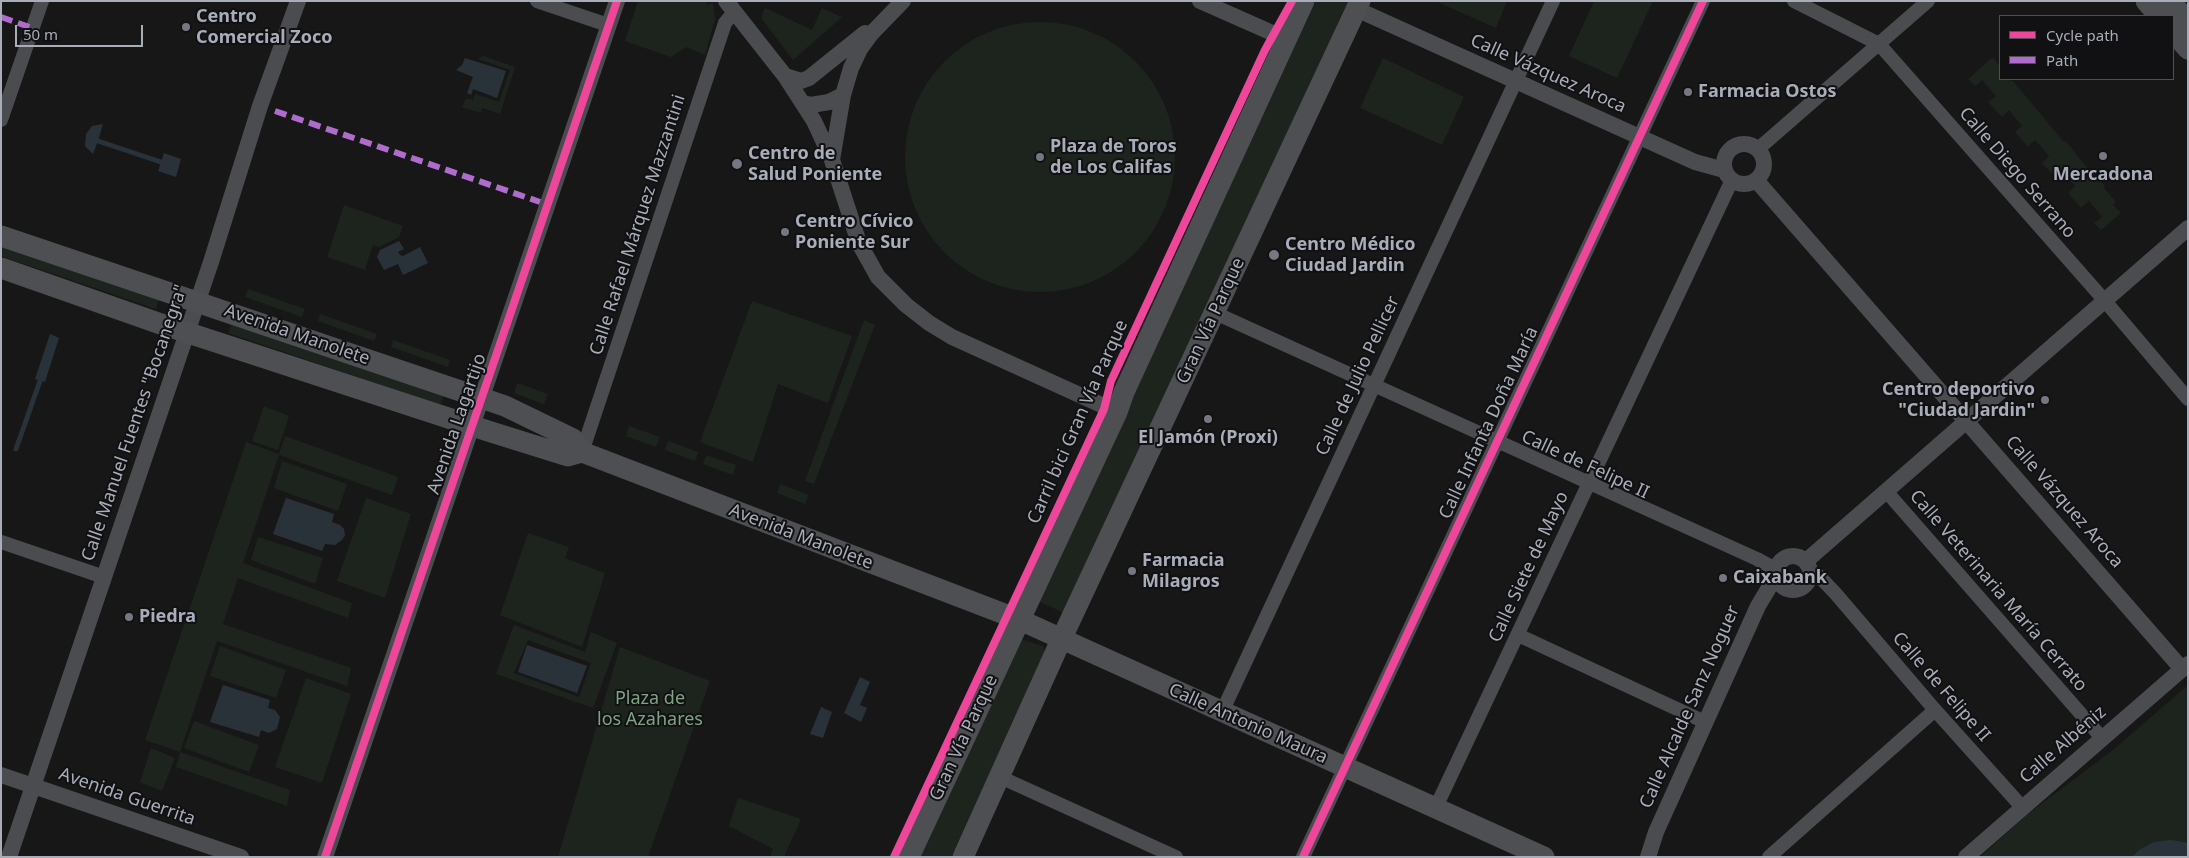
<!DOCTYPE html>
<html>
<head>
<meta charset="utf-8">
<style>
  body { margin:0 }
  #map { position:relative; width:2189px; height:858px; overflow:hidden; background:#171717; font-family:"Noto Sans",sans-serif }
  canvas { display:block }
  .frame { position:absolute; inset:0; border:2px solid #a8adb8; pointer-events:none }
  .legend { position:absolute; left:1999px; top:15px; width:175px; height:65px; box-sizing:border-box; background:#111113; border:1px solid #4d4f55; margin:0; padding:6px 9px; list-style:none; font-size:15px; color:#a8adb8 }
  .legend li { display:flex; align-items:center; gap:10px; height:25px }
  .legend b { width:25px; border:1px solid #4d4f55 }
  .scale { position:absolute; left:15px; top:25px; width:128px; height:22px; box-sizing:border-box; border:2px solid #a8adb8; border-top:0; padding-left:6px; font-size:15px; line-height:18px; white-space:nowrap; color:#a8adb8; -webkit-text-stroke:4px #111113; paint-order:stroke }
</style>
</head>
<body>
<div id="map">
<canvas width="2189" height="858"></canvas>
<div class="frame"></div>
<ul class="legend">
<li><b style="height:6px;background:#ed469a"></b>Cycle path</li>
<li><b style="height:6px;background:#b06ccc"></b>Path</li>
</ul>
<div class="scale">50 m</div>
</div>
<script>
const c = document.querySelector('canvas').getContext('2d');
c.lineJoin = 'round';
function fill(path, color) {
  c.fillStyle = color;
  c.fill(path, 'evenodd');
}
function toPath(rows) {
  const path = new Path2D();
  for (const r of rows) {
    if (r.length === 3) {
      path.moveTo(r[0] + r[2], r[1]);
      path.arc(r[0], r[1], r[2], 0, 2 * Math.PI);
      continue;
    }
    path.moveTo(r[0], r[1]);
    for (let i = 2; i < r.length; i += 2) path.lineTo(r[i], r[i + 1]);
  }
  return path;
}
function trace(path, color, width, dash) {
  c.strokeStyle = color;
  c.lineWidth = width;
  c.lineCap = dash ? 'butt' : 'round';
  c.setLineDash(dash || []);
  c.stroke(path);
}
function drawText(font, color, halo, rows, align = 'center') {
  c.font = font + ' "Noto Sans",sans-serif';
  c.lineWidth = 4;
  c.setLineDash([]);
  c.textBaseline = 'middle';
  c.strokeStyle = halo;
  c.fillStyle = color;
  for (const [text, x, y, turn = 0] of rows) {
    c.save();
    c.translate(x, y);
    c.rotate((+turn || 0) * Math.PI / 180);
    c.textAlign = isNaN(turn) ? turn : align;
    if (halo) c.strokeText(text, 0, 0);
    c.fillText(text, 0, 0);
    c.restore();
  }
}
const green = toPath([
  [638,1,705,1,708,5,713,2,715,19,705,55,687,47,671,57,625,41],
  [1316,1,1348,1,1066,614,1038,601],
  [1435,1,1507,1,1496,28],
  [1594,1,1653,1,1617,78,1569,56],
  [765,8,812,30,822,8,842,17,793,60,761,18],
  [1040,157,135],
  [483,56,515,67,500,114,482,108,481,113,462,107,466,98,473,100,475,94,499,102,510,70,478,59],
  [1993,57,1999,65,2000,79,2013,81,2064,142,2066,141,2091,173,2092,172,2105,186,2104,188,2116,202,2113,205,2121,213,2101,230,2094,223,2102,217,2089,201,2081,208,2068,193,2075,186,2062,171,2055,177,2042,163,2049,156,2035,140,2028,147,2015,132,2022,126,2009,110,2002,117,1988,102,1996,96,1982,80,1975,86,1968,79],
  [1383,58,1464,97,1442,145,1360,108],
  [344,205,403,226,399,237,379,247,373,245,365,270,327,257],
  [1,244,159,298,156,309,1,256],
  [248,289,305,309,302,317,245,297],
  [752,301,852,336,828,403,778,384,753,462,700,442],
  [320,314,377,334,374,341,318,321],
  [864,320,875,325,814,484,805,481],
  [232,323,444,395,440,405,228,333],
  [393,340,450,360,448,367,391,347],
  [517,383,548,394,544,404,514,393],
  [264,406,289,416,278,450,252,441],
  [629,426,660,437,656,447,626,436],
  [285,436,398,477,392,495,279,455,243,563,352,603,348,618,238,578,223,624,351,668,347,686,217,641,180,752,290,790,287,806,176,767,180,752,145,740,246,442,279,454],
  [668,441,698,452,695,461,665,450],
  [706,455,736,465,733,475,703,464],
  [282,461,347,484,338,511,274,488],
  [780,484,809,495,805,504,777,493],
  [366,498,411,514,385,598,337,581],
  [528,533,569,547,565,558,605,573,582,647,500,615],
  [258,537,323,558,315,584,251,560],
  [514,625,585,652,591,632,617,643,593,708,496,674],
  [528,640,591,663,579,697,514,673],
  [1023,640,1043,646,1045,653,951,857,920,857,1018,644],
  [220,646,286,670,276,698,210,676],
  [620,647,710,681,648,857,558,857],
  [306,678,351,694,322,783,275,767],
  [2188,685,2188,857,1980,857,2028,814,2113,750],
  [194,721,259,745,249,772,184,748],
  [151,748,175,758,162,791,140,782],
  [738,798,801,819,784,857,770,857,773,849,729,826]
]);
const water = toPath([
  [465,58,506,71,497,98,473,89,471,95,467,93,473,77,456,70,462,65],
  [103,124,98,141,93,154,85,146,86,134,92,126],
  [164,153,181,159,176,177,158,171],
  [399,241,404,249,398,252,400,255,403,256,420,247,428,263,403,275,398,264,384,270,377,257,380,250],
  [50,334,59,338,45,382,35,379],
  [286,498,334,514,332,522,340,525,344,529,345,535,342,540,335,545,325,544,322,551,273,534],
  [527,645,587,666,577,693,518,672],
  [860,677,870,682,860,705,867,708,861,722,844,713],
  [223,685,270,700,268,708,275,710,280,717,277,729,269,733,261,730,259,737,210,722],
  [821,707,832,712,823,738,810,734],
  [2171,840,2188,843,2188,857,2132,857,2139,850,2154,842]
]);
const stream = toPath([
  [98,141,161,162],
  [16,449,40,381]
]);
const minor = toPath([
  [537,1,608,25],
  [1794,1,1879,44,2105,301,2188,399],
  [1,120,42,1],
  [1758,149,1928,1],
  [1215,313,1757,559,1777,570],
  [582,452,725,23,734,12],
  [1886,491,2102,738],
  [1,542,104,577],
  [1811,573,1818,575,1836,594,1935,710,2022,807],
  [1518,635,1705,722],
  [1222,712,1553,1],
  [1000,777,1176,857],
  [1436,807,1732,180],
  [1303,857,1703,1],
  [1769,857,1935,710]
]);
const tertiary = toPath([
  [726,1,785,76,814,121,832,160,859,243,878,277,906,305,929,323,952,337,1117,412],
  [1200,1,1286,39],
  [1356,9,1695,162,1724,170],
  [785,76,801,81,809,78,865,33],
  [803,103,811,105,829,102,843,95],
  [1744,164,20],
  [832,160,843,95,851,68,860,49,871,34,903,1],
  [1756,180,2182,669],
  [1793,573,17],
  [1806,561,2188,228],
  [1,775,241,857],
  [9,857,211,262,260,106,298,1],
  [325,857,617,1],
  [1648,857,1656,832,1758,606,1770,586,1777,579],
  [1966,857,2188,664]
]);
const primary = toPath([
  [2146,1,2159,16],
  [2170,1,2188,22],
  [2173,32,2188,49],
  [1,236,505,406,573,439,582,452,1020,620,1544,857],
  [1,268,158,323,488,431,568,456,582,452],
  [909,857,1117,412,1124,392,1304,1],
  [963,857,1061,640,1360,1]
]);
const quiet = toPath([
  [1,17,32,28],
  [275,111,540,202]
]);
const cycleway = toPath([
  [325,857,617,1],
  [894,857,1104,409,1111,381,1265,50,1292,1],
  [1303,857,1703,1]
]);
const markers = [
  [186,27,5,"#757880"],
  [1688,92,5,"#757880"],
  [2103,156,5,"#757880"],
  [1040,157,5,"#757880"],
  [737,164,6,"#757880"],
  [785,232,5,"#757880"],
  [1274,255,6,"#757880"],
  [2045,400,5,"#757880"],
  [1208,419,5,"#757880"],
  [1132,571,5,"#757880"],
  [1723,578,5,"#757880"],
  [129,617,5,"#757880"]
];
const poiNames = [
  ["Centro",196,17],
  ["Comercial Zoco",196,38],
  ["Farmacia Ostos",1698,92],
  ["Plaza de Toros",1050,147],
  ["de Los Califas",1050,168],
  ["Centro de",748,154],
  ["Salud Poniente",748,175],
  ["Mercadona",2103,175,"center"],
  ["Centro Cívico",795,222],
  ["Poniente Sur",795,243],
  ["Centro Médico",1285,245],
  ["Ciudad Jardin",1285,266],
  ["Centro deportivo",2035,390,"right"],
  ["\"Ciudad Jardin\"",2035,411,"right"],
  ["El Jamón (Proxi)",1208,438,"center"],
  ["Farmacia",1142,561],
  ["Milagros",1142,582],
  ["Caixabank",1733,578],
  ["Piedra",139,617]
];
const streetNames = [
  ["Calle Vázquez Aroca",1548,74,24],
  ["Calle Diego Serrano",2017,173,49],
  ["Calle Rafael Márquez Mazzantini",638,225,-72],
  ["Gran Vía Parque",1211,321,-65],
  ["Avenida Manolete",297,335,19],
  ["Calle de Julio Pellicer",1358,376,-65],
  ["Carril bici Gran Vía Parque",1078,422,-66],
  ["Calle Manuel Fuentes \"Bocanegra\"",135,423,-71],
  ["Calle Infanta Doña María",1489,423,-65],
  ["Avenida Lagartijo",457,424,-71],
  ["Calle de Felipe II",1585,465,25],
  ["Calle Vázquez Aroca",2064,502,49],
  ["Avenida Manolete",801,537,21],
  ["Calle Siete de Mayo",1529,567,-65],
  ["Calle Veterinaria María Cerrato",1998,591,49],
  ["Calle de Felipe II",1941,687,49],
  ["Calle Alcalde Sanz Noguer",1690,707,-66],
  ["Calle Antonio Maura",1248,724,24],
  ["Gran Vía Parque",964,738,-65],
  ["Calle Albéniz",2063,745,-41],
  ["Avenida Guerrita",127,797,19]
];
const parkNames = [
  ["Plaza de",650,699],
  ["los Azahares",650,720]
];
fill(green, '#1d241e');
fill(water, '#2a3239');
trace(stream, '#2a3239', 5);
trace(minor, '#4b4c50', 14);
trace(tertiary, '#4b4c50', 16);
trace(primary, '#4d4f52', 21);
trace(quiet, '#b06ccc', 6, [12, 6]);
trace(cycleway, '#ed469a', 8);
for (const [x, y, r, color] of markers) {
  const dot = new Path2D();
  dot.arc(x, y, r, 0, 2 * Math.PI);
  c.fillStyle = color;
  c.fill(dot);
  trace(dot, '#111113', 2);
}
drawText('bold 18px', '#a8adb8', '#111113', poiNames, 'left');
drawText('18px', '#a8adb8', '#111113', streetNames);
drawText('18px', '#7fa381', '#111113', parkNames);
</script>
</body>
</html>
